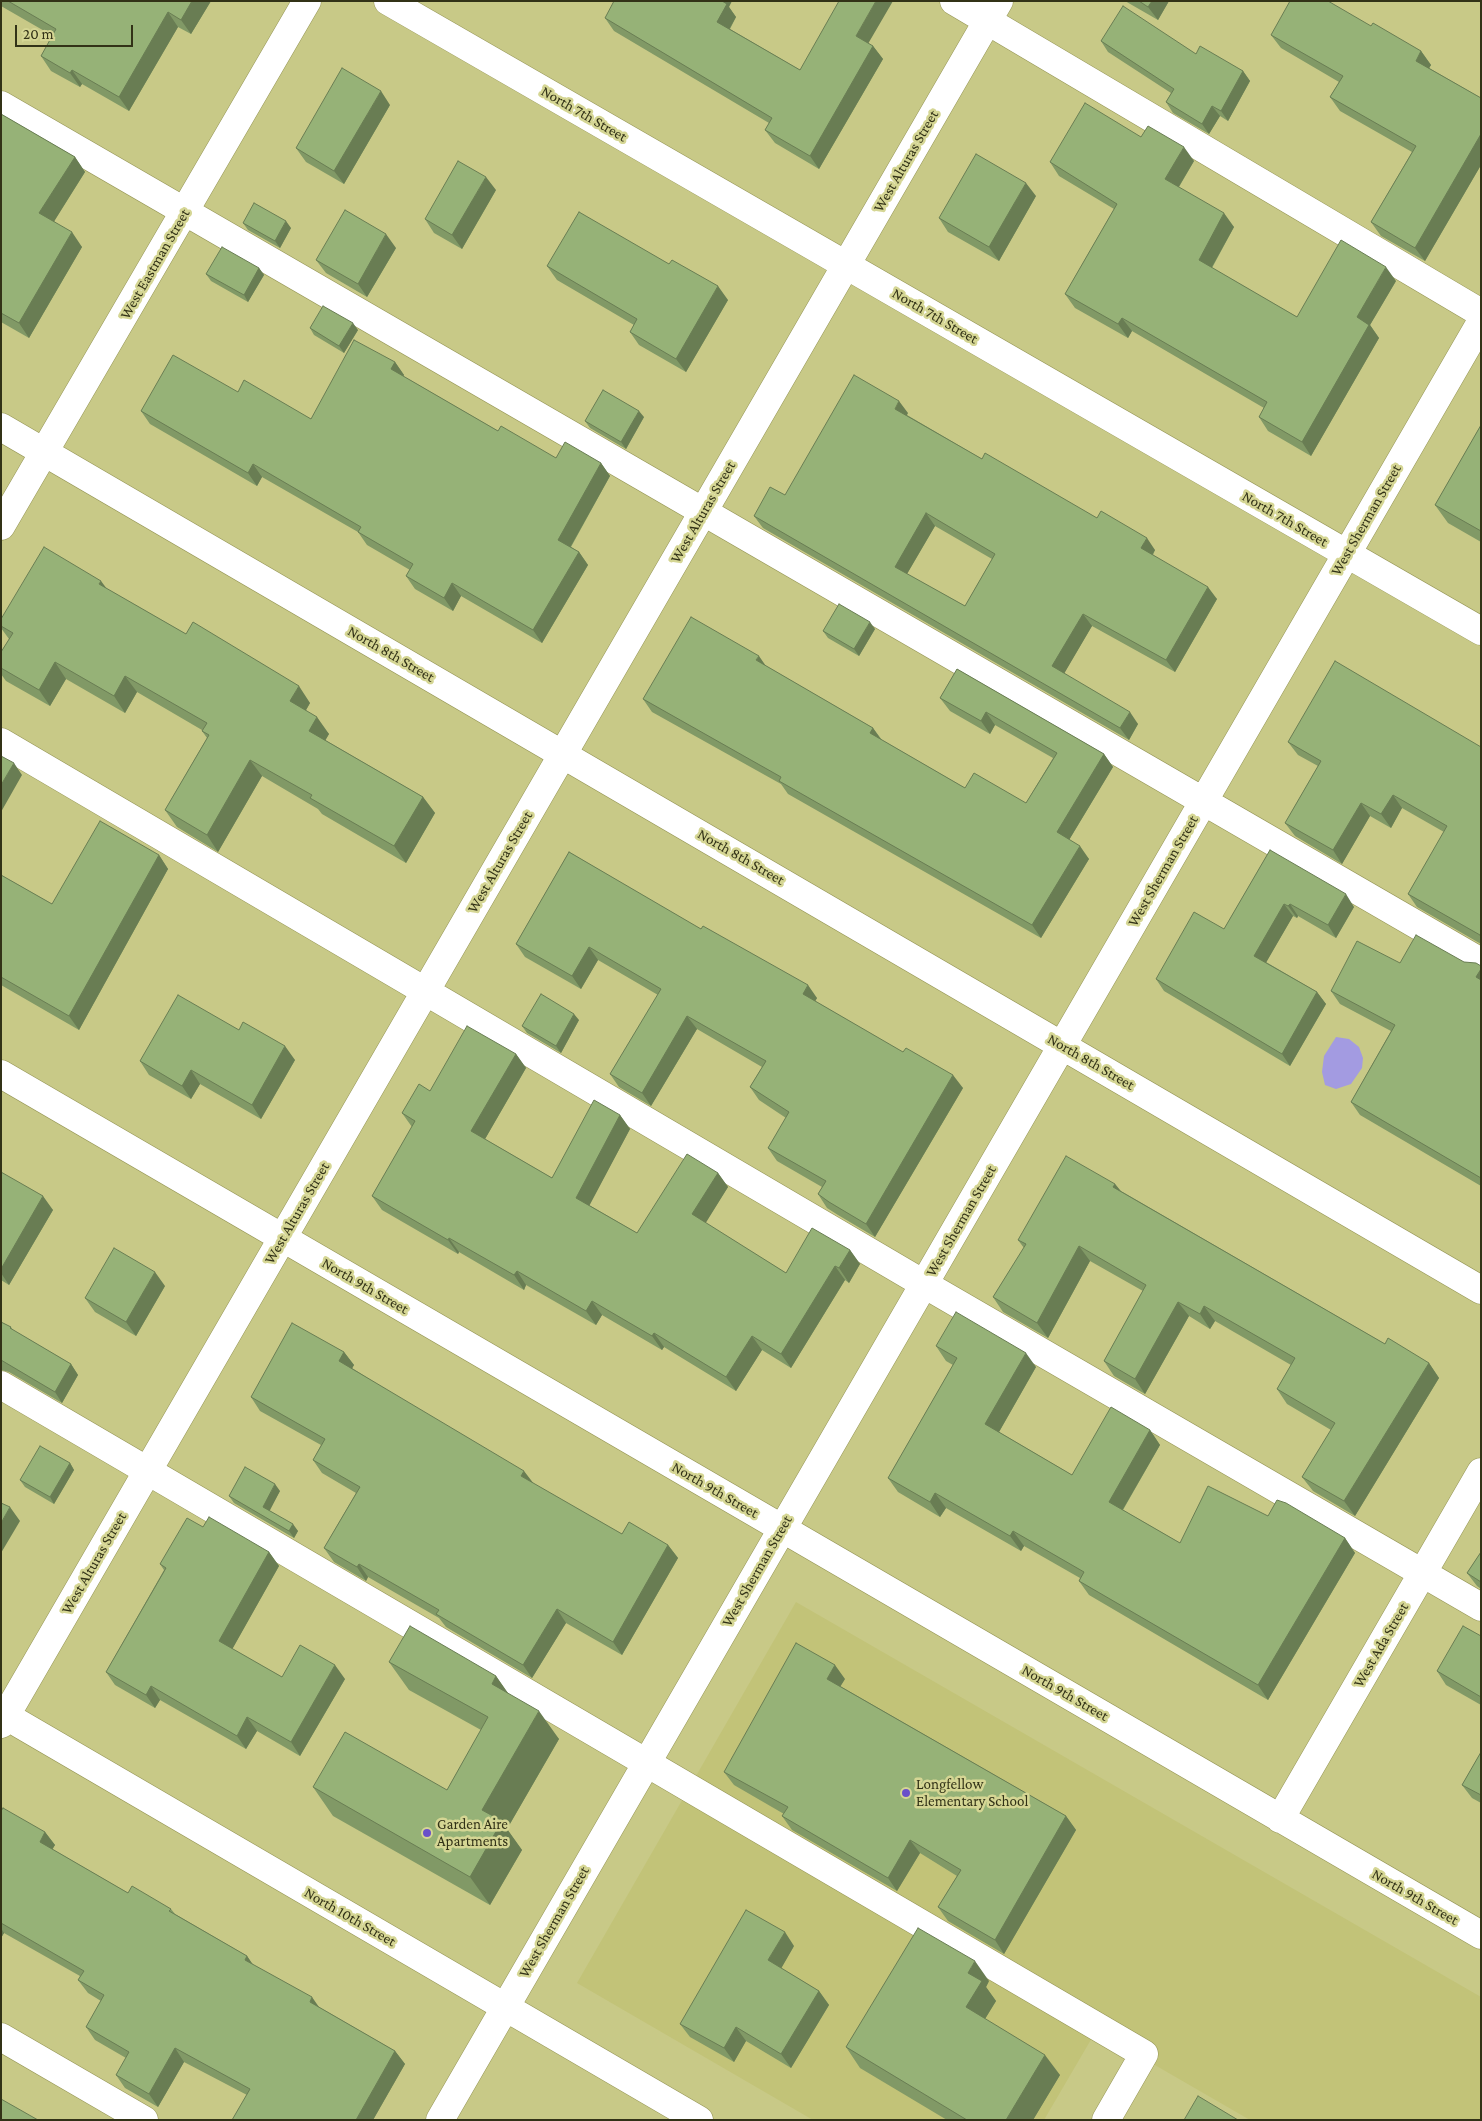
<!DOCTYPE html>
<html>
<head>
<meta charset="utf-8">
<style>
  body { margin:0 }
  #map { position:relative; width:1482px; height:2121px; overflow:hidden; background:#c8c987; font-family:"Crimson Pro",serif }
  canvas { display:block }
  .frame { position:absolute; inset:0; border:2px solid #323217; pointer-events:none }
  .scale { position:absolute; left:15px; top:25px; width:118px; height:22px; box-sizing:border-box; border:2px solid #323217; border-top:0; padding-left:6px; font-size:15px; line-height:18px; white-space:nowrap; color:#323217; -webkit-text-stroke:4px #d5d694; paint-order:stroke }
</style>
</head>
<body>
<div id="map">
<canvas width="1482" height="2121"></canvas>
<div class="frame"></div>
<div class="scale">20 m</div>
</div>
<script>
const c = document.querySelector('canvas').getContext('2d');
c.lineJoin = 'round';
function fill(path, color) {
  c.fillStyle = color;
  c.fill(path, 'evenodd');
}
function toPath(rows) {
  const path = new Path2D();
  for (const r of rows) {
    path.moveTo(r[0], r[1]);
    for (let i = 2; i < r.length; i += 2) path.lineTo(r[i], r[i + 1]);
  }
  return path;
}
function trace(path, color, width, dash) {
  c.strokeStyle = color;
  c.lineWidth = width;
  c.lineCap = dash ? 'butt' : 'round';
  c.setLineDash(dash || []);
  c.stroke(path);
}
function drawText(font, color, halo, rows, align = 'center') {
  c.font = font + ' "Crimson Pro",serif';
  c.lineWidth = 5;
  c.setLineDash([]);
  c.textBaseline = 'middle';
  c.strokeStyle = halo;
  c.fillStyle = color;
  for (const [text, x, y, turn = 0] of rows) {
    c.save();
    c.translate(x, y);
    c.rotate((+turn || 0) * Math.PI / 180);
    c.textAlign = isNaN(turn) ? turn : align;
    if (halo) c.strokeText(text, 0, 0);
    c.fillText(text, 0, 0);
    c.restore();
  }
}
const built = toPath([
  [796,1602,1481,1997,1481,2120,1250,2120,1096,2031,1044,2120,813,2120,577,1983]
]);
const water = toPath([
  [1336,1037,1349,1039,1359,1047,1363,1058,1362,1068,1351,1084,1336,1089,1325,1085,1322,1072,1324,1056]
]);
const minor = toPath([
  [388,1,1481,631],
  [954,1,1481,313],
  [1,105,1481,962],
  [1,427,1481,1290],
  [1,526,307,1],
  [1,742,924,1284,1481,1607],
  [1,1074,1481,1935],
  [1,1385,1144,2054,1106,2120],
  [1,1713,699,2120],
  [1,1724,999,1],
  [1280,1819,1481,1472],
  [1,2037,144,2120],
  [440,2120,1481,322]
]);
const wall = toPath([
  [1,1,211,1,191,34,178,27,129,111,82,84,80,87,51,71,41,56,53,36,1,6],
  [1125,1,1169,1,1158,20],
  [729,7,736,17,730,29,800,70,868,43,873,46,883,59,819,169,775,143,765,130,769,123,614,31,605,18],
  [1371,26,1421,51,1431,65,1429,68,1481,98,1481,165,1425,261,1381,236,1371,222,1412,152,1340,111,1330,97,1339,82,1281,48,1271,35],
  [1101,41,1196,54,1243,71,1250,81,1228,121,1220,116,1209,134,1173,113,1166,102,1171,93,1108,52],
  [390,105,344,184,306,162,296,148],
  [1,114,75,157,85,172,54,221,82,247,29,338,1,322],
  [1141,137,1194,161,1179,187,1234,227,1212,268,1297,317,1396,281,1370,325,1379,338,1311,456,1268,431,1259,417,1264,408,1132,331,1128,338,1075,308,1065,294,1114,209,1059,176,1050,162],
  [496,190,462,249,434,233,425,219],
  [1036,196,999,261,948,232,939,218],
  [243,223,291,228,280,248,248,230],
  [396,248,367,297,326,273,316,260],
  [547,266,728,300,686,372,639,345,630,332,634,325,557,280],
  [259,268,264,275,248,302,211,281,206,274],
  [310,328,358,330,344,353,314,335],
  [395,362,404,375,403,376,498,431,556,458,601,463,610,476,571,547,579,552,588,565,542,643,461,596,453,611,415,589,406,576,410,570,367,545,358,532,262,477,257,486,150,424,141,411,238,392,311,419],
  [908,413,907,415,982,459,1097,518,1155,550,1153,555,1217,599,1175,672,1092,626,1064,673,1138,724,1129,740,763,528,754,516],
  [935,526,992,559,965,606,907,574],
  [644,417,626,449,590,428,585,421],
  [1481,425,1481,542,1448,523,1435,505],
  [107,589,186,634,310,703,306,710,329,734,325,740,423,797,435,813,406,863,322,814,318,809,262,776,218,852,177,827,165,810,207,738,202,731,202,730,137,692,125,713,66,679,50,706,6,681,1,674,1,652,9,639,1,628,1,619],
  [875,629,859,656,828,638,823,631],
  [766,666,873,728,882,740,965,788,1026,803,1053,758,995,725,990,734,950,711,940,698,957,669,1104,754,1113,767,1069,840,1089,859,1041,938,788,794,781,784,652,712,643,699],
  [1288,742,1481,747,1481,944,1417,907,1408,894,1444,832,1402,808,1391,828,1370,816,1342,864,1295,836,1285,823,1318,766,1298,755],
  [1270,850,1354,907,1336,938,1298,916,1297,918,1293,916,1266,962,1317,992,1326,1004,1290,1066,1164,991,1156,979,1224,929],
  [569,852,817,998,815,1001,963,1088,875,1237,838,1215,827,1208,818,1194,822,1187,777,1161,768,1148,786,1118,759,1100,750,1087,762,1067,697,1029,651,1106,619,1087,610,1074,658,995,598,960,581,989,525,957,516,944],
  [159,855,168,869,79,1030,1,985,1,875,52,904],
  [1464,962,1481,966,1481,1186,1360,1115,1351,1102,1391,1031,1340,1004,1331,991,1400,963],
  [579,1020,561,1053,527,1033,522,1026],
  [239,1030,295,1060,261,1119,200,1084,191,1099,149,1075,140,1061],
  [516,1054,526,1068,485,1139,552,1178,620,1115,630,1129,589,1205,637,1233,718,1173,728,1187,705,1223,786,1273,850,1250,860,1264,849,1283,845,1280,791,1368,762,1350,736,1391,664,1347,662,1350,602,1315,596,1325,526,1285,524,1290,459,1252,458,1254,382,1210,372,1196,412,1127,402,1113,430,1091],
  [1,1172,53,1210,9,1285,1,1280],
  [1115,1184,1121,1191,1385,1344,1429,1363,1439,1378,1355,1516,1313,1491,1302,1477,1331,1430,1287,1404,1277,1389,1291,1365,1215,1321,1210,1329,1189,1316,1145,1394,1114,1376,1104,1361,1143,1291,1090,1261,1048,1338,1003,1312,993,1297,1024,1248,1018,1240],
  [165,1286,136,1336,95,1312,85,1298],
  [1,1322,11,1327,13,1330,71,1364,78,1375,62,1403,9,1372,1,1370],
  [936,1346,1036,1367,999,1432,1072,1475,1150,1430,1160,1445,1123,1510,1180,1543,1268,1516,1345,1538,1355,1553,1268,1700,1089,1595,1079,1581,1080,1578,1024,1546,1021,1551,946,1508,940,1517,898,1492,888,1478,953,1365,946,1361],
  [344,1352,354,1365,352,1368,533,1484,622,1534,668,1545,678,1558,622,1655,566,1623,532,1678,446,1627,439,1618,368,1577,366,1581,334,1562,324,1548,356,1493,322,1473,313,1460,321,1445,260,1411,251,1397],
  [70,1463,74,1470,54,1504,25,1487,20,1480],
  [280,1491,269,1510,298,1531,294,1538,234,1503,229,1496],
  [203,1527,269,1552,279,1566,232,1649,282,1677,345,1679,300,1756,257,1731,246,1749,160,1700,155,1708,115,1685,106,1672,164,1570,160,1564],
  [1481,1552,1481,1589,1477,1586,1467,1573],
  [1481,1636,1481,1705,1446,1685,1437,1671],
  [389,1662,496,1676,508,1693,559,1739,507,1829,522,1850,490,1905,333,1816,313,1787,447,1790,481,1730,409,1690],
  [845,1679,840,1686,1066,1816,1076,1830,1004,1954,948,1921,938,1907,957,1876,920,1853,897,1891,792,1830,782,1816,784,1814,734,1785,724,1772],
  [1481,1752,1481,1803,1472,1798,1462,1785],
  [1,1811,45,1832,55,1845,52,1849,128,1893,171,1909,175,1914,247,1956,253,1965,319,2007,395,2051,405,2064,373,2120,232,2120,247,2095,184,2062,158,2107,125,2088,116,2075,126,2058,95,2040,86,2027,101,2001,88,1993,78,1980,80,1976,4,1933,1,1938],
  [794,1946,781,1968,819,1991,829,2005,791,2068,746,2041,734,2062,690,2037,680,2024],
  [989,1981,986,1987,996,2001,985,2019,1060,2075,1033,2120,947,2120,860,2068,846,2047]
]);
const shadedWall = toPath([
  [192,1,211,1,191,34,181,20],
  [719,1,732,1,729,7,736,17,726,35,717,22],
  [876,1,893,1,865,49,856,36],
  [1152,1,1169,1,1158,20,1148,7],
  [168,12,178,27,129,111,119,97],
  [873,46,883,59,819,169,810,156],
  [1421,51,1431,65,1425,75,1416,61],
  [72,70,82,84,80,87,70,73],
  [1243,71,1250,81,1228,121,1221,111],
  [381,91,390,105,344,184,334,171],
  [1212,106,1220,116,1209,134,1202,124],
  [1481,134,1481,165,1425,261,1415,248],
  [1184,147,1194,161,1175,193,1165,179],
  [75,157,85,172,50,228,39,213],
  [486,177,496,190,462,249,452,235],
  [1026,183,1036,196,999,261,989,247],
  [1224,213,1234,227,1208,274,1199,260],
  [286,221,291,228,280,248,275,241],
  [72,232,82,247,29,338,19,323],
  [386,234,396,248,367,297,358,284],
  [1386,267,1396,281,1370,325,1379,338,1311,456,1302,442,1357,317],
  [259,268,264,275,248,302,244,295],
  [718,286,728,300,686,372,676,359],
  [1122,318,1132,331,1128,338,1118,324],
  [353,323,358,330,344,353,339,346],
  [395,362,404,375,400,382,391,369],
  [899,401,908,413,903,421,895,409],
  [639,411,644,417,626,449,621,442],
  [601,463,610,476,567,553,558,540],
  [253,464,262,477,257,486,248,473],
  [926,513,935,526,904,579,895,567],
  [1147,538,1155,550,1149,560,1141,548],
  [579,552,588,565,542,643,533,630],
  [101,581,113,597,99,584],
  [452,583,461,596,453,611,444,598],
  [1208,587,1217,599,1175,672,1166,660],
  [1083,614,1092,626,1061,679,1052,666],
  [870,622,875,629,859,656,854,649],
  [759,656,768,669,756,660],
  [55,662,66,679,50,706,39,690],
  [125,676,137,692,125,713,114,696],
  [299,686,310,703,302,717,290,701],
  [986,712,995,725,990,734,981,721],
  [1130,712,1138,724,1129,740,1120,728],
  [317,717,329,734,321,748,309,731],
  [873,728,882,741,870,733],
  [1104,754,1113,767,1066,845,1057,832],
  [250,760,262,776,218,852,207,835],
  [14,763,22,775,1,812,1,785],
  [1393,795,1402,808,1391,828,1381,814],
  [423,797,435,813,406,863,394,846],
  [1361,803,1370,816,1342,864,1333,850],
  [1080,846,1089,859,1041,938,1032,925],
  [159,855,168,869,79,1030,69,1016],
  [1346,894,1354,907,1336,938,1328,925],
  [1284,904,1293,916,1263,968,1254,956],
  [1290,904,1298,916,1297,918,1288,906],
  [589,947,598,960,581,989,572,976],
  [1481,969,1481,984,1476,977],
  [808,985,817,998,812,1007,803,994],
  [1317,992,1326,1004,1290,1066,1282,1054],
  [574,1014,579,1020,561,1053,556,1046],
  [687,1016,697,1029,651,1106,642,1093],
  [285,1046,295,1060,261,1119,252,1105],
  [516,1054,526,1068,481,1146,471,1131],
  [191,1070,200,1084,191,1099,182,1086],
  [953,1075,963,1088,875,1237,866,1224],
  [620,1115,630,1129,586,1212,576,1198],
  [718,1173,728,1187,702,1229,692,1214],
  [1115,1184,1126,1198,1113,1187],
  [43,1196,53,1210,9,1285,1,1273,1,1269],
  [449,1238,459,1252,458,1254,448,1240],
  [1079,1246,1090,1261,1048,1338,1037,1323],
  [850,1250,860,1264,849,1283,839,1268],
  [835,1266,845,1280,791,1368,781,1354],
  [517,1271,526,1285,524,1290,514,1275],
  [155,1272,165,1286,136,1336,126,1322],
  [592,1301,602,1315,596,1325,586,1311],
  [1178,1302,1189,1316,1145,1394,1135,1379],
  [1204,1306,1215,1321,1210,1329,1200,1314],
  [654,1333,664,1347,662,1350,652,1336],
  [752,1336,762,1350,736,1391,726,1377],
  [344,1352,354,1365,349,1374,339,1361],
  [1026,1353,1036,1367,995,1439,985,1424],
  [1429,1363,1439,1378,1355,1516,1344,1501],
  [71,1364,78,1375,62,1403,55,1392],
  [1150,1430,1160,1445,1119,1516,1109,1502],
  [70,1463,74,1470,54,1504,50,1497],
  [524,1471,534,1484,521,1476],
  [275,1484,280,1491,268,1514,263,1507],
  [935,1493,946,1508,940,1517,930,1502],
  [10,1507,20,1521,1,1553,1,1523],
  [293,1524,298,1531,294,1538,289,1531],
  [1013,1531,1024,1546,1021,1551,1010,1536],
  [1345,1538,1355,1553,1268,1700,1258,1685],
  [668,1545,678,1558,622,1655,613,1642],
  [269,1552,279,1566,229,1655,219,1641],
  [359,1564,368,1577,366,1581,357,1567],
  [557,1609,566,1623,532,1678,523,1665],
  [335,1665,345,1679,300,1756,291,1742],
  [835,1665,845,1679,837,1692,827,1679],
  [496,1676,516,1705,492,1684],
  [151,1686,160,1700,155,1708,146,1695],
  [539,1711,559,1739,507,1829,522,1850,490,1905,470,1877,482,1810],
  [247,1717,257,1731,246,1749,237,1736],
  [1066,1816,1076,1830,1004,1954,995,1940],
  [45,1832,55,1845,49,1855,40,1842],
  [910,1840,920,1853,897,1891,888,1878],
  [1,1928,4,1933,1,1938],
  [785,1932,794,1946,778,1974,768,1960],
  [247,1956,256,1969,245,1960],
  [975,1961,989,1981,986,1987,996,2001,980,2027,966,2007,968,1973],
  [819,1991,829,2005,791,2068,781,2054],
  [312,1997,321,2010,310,2002],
  [736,2027,746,2041,734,2062,724,2048],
  [175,2048,184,2062,158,2107,149,2094],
  [395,2051,405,2064,373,2120,356,2120],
  [1045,2055,1060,2075,1033,2120,1006,2120]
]);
const building = toPath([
  [8,1,192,1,181,20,168,12,119,97,72,70,70,73,41,56,56,29,8,1],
  [614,1,722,1,727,4,717,22,800,70,839,1,876,1,856,36,873,46,810,156,765,130,772,118,605,18,614,1],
  [1139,1,1152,1,1148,7,1139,1],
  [1290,1,1328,1,1371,26,1373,23,1421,51,1416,61,1481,98,1481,134,1415,248,1371,222,1416,146,1330,97,1343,76,1271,35,1290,1],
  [1123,6,1196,54,1200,46,1243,71,1221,111,1212,106,1202,124,1166,102,1174,89,1101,41,1123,6],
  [342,68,381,91,334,171,296,148,342,68],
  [1085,103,1141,137,1148,126,1184,147,1165,179,1224,213,1199,260,1297,317,1341,240,1386,267,1357,317,1369,325,1302,442,1259,417,1267,402,1122,318,1118,324,1065,294,1117,204,1050,162,1085,103],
  [1,114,75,157,39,213,72,232,19,323,1,313,1,114],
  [976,154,1026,183,989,247,939,218,976,154],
  [458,161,486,177,452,235,425,219,458,161],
  [254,203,286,221,275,241,243,223,254,203],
  [345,210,386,234,358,284,316,260,345,210],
  [579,212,669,264,672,260,718,286,676,359,630,332,637,319,547,266,579,212],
  [222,247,259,268,244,295,206,274,222,247],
  [323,306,353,323,339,346,310,328,323,306],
  [354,340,395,362,391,369,498,431,501,426,556,458,565,442,601,463,558,540,579,552,533,630,452,583,444,598,406,576,413,564,358,532,361,527,253,464,248,473,141,411,173,355,238,392,244,380,311,419,354,340],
  [854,375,899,401,895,409,982,459,985,453,1097,518,1101,511,1147,538,1141,548,1208,587,1166,660,1083,614,1052,666,1130,712,1120,728,754,516,770,487,785,495,854,375],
  [926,513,995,554,965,606,895,567,926,513],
  [603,390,639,411,621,442,585,421,603,390],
  [1481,425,1481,531,1435,505,1481,425],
  [44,547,101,581,99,584,186,634,193,622,299,686,290,701,317,717,309,731,423,797,394,846,310,798,312,795,250,760,207,835,165,810,209,735,202,731,207,723,125,676,114,696,55,662,39,690,1,668,1,652,13,633,1,626,1,619,44,547],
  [839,604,870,622,854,649,823,631,839,604],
  [691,617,759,656,756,660,873,728,870,733,965,788,974,773,1026,803,1057,753,986,712,981,721,940,698,957,669,1104,754,1057,832,1080,846,1032,925,779,781,781,777,643,699,691,617],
  [1335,661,1481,747,1481,937,1480,935,1408,894,1447,826,1393,795,1381,814,1361,803,1333,850,1285,823,1321,761,1288,742,1335,661],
  [1,756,14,763,1,785,1,756],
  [100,821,159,855,69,1016,1,977,1,875,52,904,100,821],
  [1270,850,1346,894,1328,925,1290,904,1288,906,1284,904,1254,956,1317,992,1282,1054,1156,979,1194,912,1224,929,1270,850],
  [569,852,701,929,703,926,808,985,803,994,903,1052,906,1048,953,1075,866,1224,829,1202,818,1194,826,1181,768,1148,789,1112,750,1087,766,1061,687,1016,642,1093,610,1074,661,989,589,947,572,976,516,944,569,852],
  [1416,935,1464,962,1476,963,1481,966,1481,969,1476,977,1481,980,1481,1178,1351,1102,1395,1025,1331,991,1357,941,1400,963,1416,935],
  [541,994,574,1014,556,1046,522,1026,541,994],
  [178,995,239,1030,243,1022,285,1046,252,1105,191,1070,182,1086,140,1061,178,995],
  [467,1026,516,1054,471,1131,552,1178,594,1100,620,1115,576,1198,637,1233,687,1154,718,1173,692,1214,786,1273,812,1228,850,1250,839,1268,835,1266,781,1354,752,1336,726,1377,654,1333,652,1336,592,1301,586,1311,517,1271,514,1275,449,1238,448,1240,372,1196,415,1121,402,1113,419,1084,430,1091,467,1026],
  [1066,1156,1115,1184,1113,1187,1385,1344,1388,1338,1429,1363,1344,1501,1302,1477,1335,1423,1277,1389,1295,1358,1204,1306,1200,1314,1178,1302,1135,1379,1104,1361,1146,1285,1079,1246,1037,1323,993,1297,1026,1244,1018,1240,1066,1156],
  [1,1172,43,1196,1,1269,1,1172],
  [114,1248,155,1272,126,1322,85,1298,114,1248],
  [956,1312,1026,1353,985,1424,1072,1475,1111,1407,1150,1430,1109,1502,1180,1543,1208,1486,1268,1516,1277,1500,1286,1503,1345,1538,1258,1685,1079,1581,1084,1572,1013,1531,1010,1536,935,1493,930,1502,888,1478,957,1358,936,1346,956,1312],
  [1,1322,11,1327,10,1328,71,1364,55,1392,1,1360,1,1322],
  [292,1323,344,1352,339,1361,524,1471,521,1476,622,1534,629,1522,668,1545,613,1642,557,1609,523,1665,436,1614,439,1610,359,1564,357,1567,324,1548,360,1487,313,1460,325,1439,251,1397,292,1323],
  [40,1446,70,1463,50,1497,20,1480,40,1446],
  [245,1467,275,1484,263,1507,293,1524,289,1531,229,1496,245,1467],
  [1,1503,10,1507,1,1523,1,1503],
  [209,1517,269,1552,219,1641,282,1677,300,1645,335,1665,291,1742,247,1717,237,1736,151,1686,146,1695,106,1672,166,1568,160,1564,187,1518,203,1527,209,1517],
  [1481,1552,1481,1582,1467,1573,1481,1552],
  [410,1626,496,1676,492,1684,539,1711,482,1810,502,1821,470,1877,313,1787,345,1732,447,1790,488,1717,389,1662,410,1626],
  [1463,1626,1481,1636,1481,1697,1437,1671,1463,1626],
  [796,1643,835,1665,827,1679,1066,1816,995,1940,938,1907,961,1870,910,1840,888,1878,782,1816,788,1807,724,1772,796,1643],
  [1481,1752,1481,1795,1462,1785,1481,1752],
  [3,1808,45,1832,40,1842,128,1893,132,1886,171,1909,169,1911,247,1956,245,1960,312,1997,310,2002,395,2051,356,2120,232,2120,250,2089,175,2048,149,2094,116,2075,129,2052,86,2027,104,1995,78,1980,84,1971,1,1923,1,1811,3,1808],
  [746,1910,785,1932,768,1960,819,1991,781,2054,736,2027,724,2048,680,2024,746,1910],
  [918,1928,975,1961,968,1973,982,1981,966,2007,1045,2055,1006,2120,967,2120,846,2047,918,1928],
  [1198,2096,1238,2120,1184,2120,1198,2096],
  [1,2099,38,2120,1,2120,1,2099]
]);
const markers = [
  [906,1793,5,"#6a50c9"],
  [427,1833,5,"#6a50c9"]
];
const streetNames = [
  ["North 7th Street",584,114,30],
  ["West Alturas Street",906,161,-60],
  ["West Eastman Street",155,264,-60],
  ["North 7th Street",935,316,30],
  ["West Alturas Street",703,512,-60],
  ["North 7th Street",1285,519,30],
  ["West Sherman Street",1366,520,-60],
  ["North 8th Street",391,654,30],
  ["North 8th Street",741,857,30],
  ["West Alturas Street",500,862,-60],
  ["West Sherman Street",1163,871,-60],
  ["North 8th Street",1091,1062,30],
  ["West Alturas Street",297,1213,-60],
  ["West Sherman Street",961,1221,-60],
  ["North 9th Street",365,1286,30],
  ["North 9th Street",715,1490,30],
  ["West Alturas Street",94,1563,-60],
  ["West Sherman Street",757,1571,-60],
  ["West Ada Street",1381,1645,-60],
  ["North 9th Street",1065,1693,30],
  ["North 9th Street",1415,1897,30],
  ["North 10th Street",350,1917,30],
  ["West Sherman Street",554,1922,-60]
];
const poiNames = [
  ["Longfellow",916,1784],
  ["Elementary School",916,1801],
  ["Garden Aire",437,1824],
  ["Apartments",437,1841]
];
fill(built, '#c2c378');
fill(water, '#a39be1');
trace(minor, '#959555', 29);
trace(minor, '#fff', 28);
fill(wall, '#819966');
fill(shadedWall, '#697d53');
fill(building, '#96b277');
trace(building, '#697d53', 1);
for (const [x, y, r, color] of markers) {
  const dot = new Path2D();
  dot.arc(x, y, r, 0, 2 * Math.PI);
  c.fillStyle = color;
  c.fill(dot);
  trace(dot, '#d5d694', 2);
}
drawText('15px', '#323217', '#d5d694', streetNames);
drawText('15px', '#323217', '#d5d694', poiNames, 'left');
</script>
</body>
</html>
